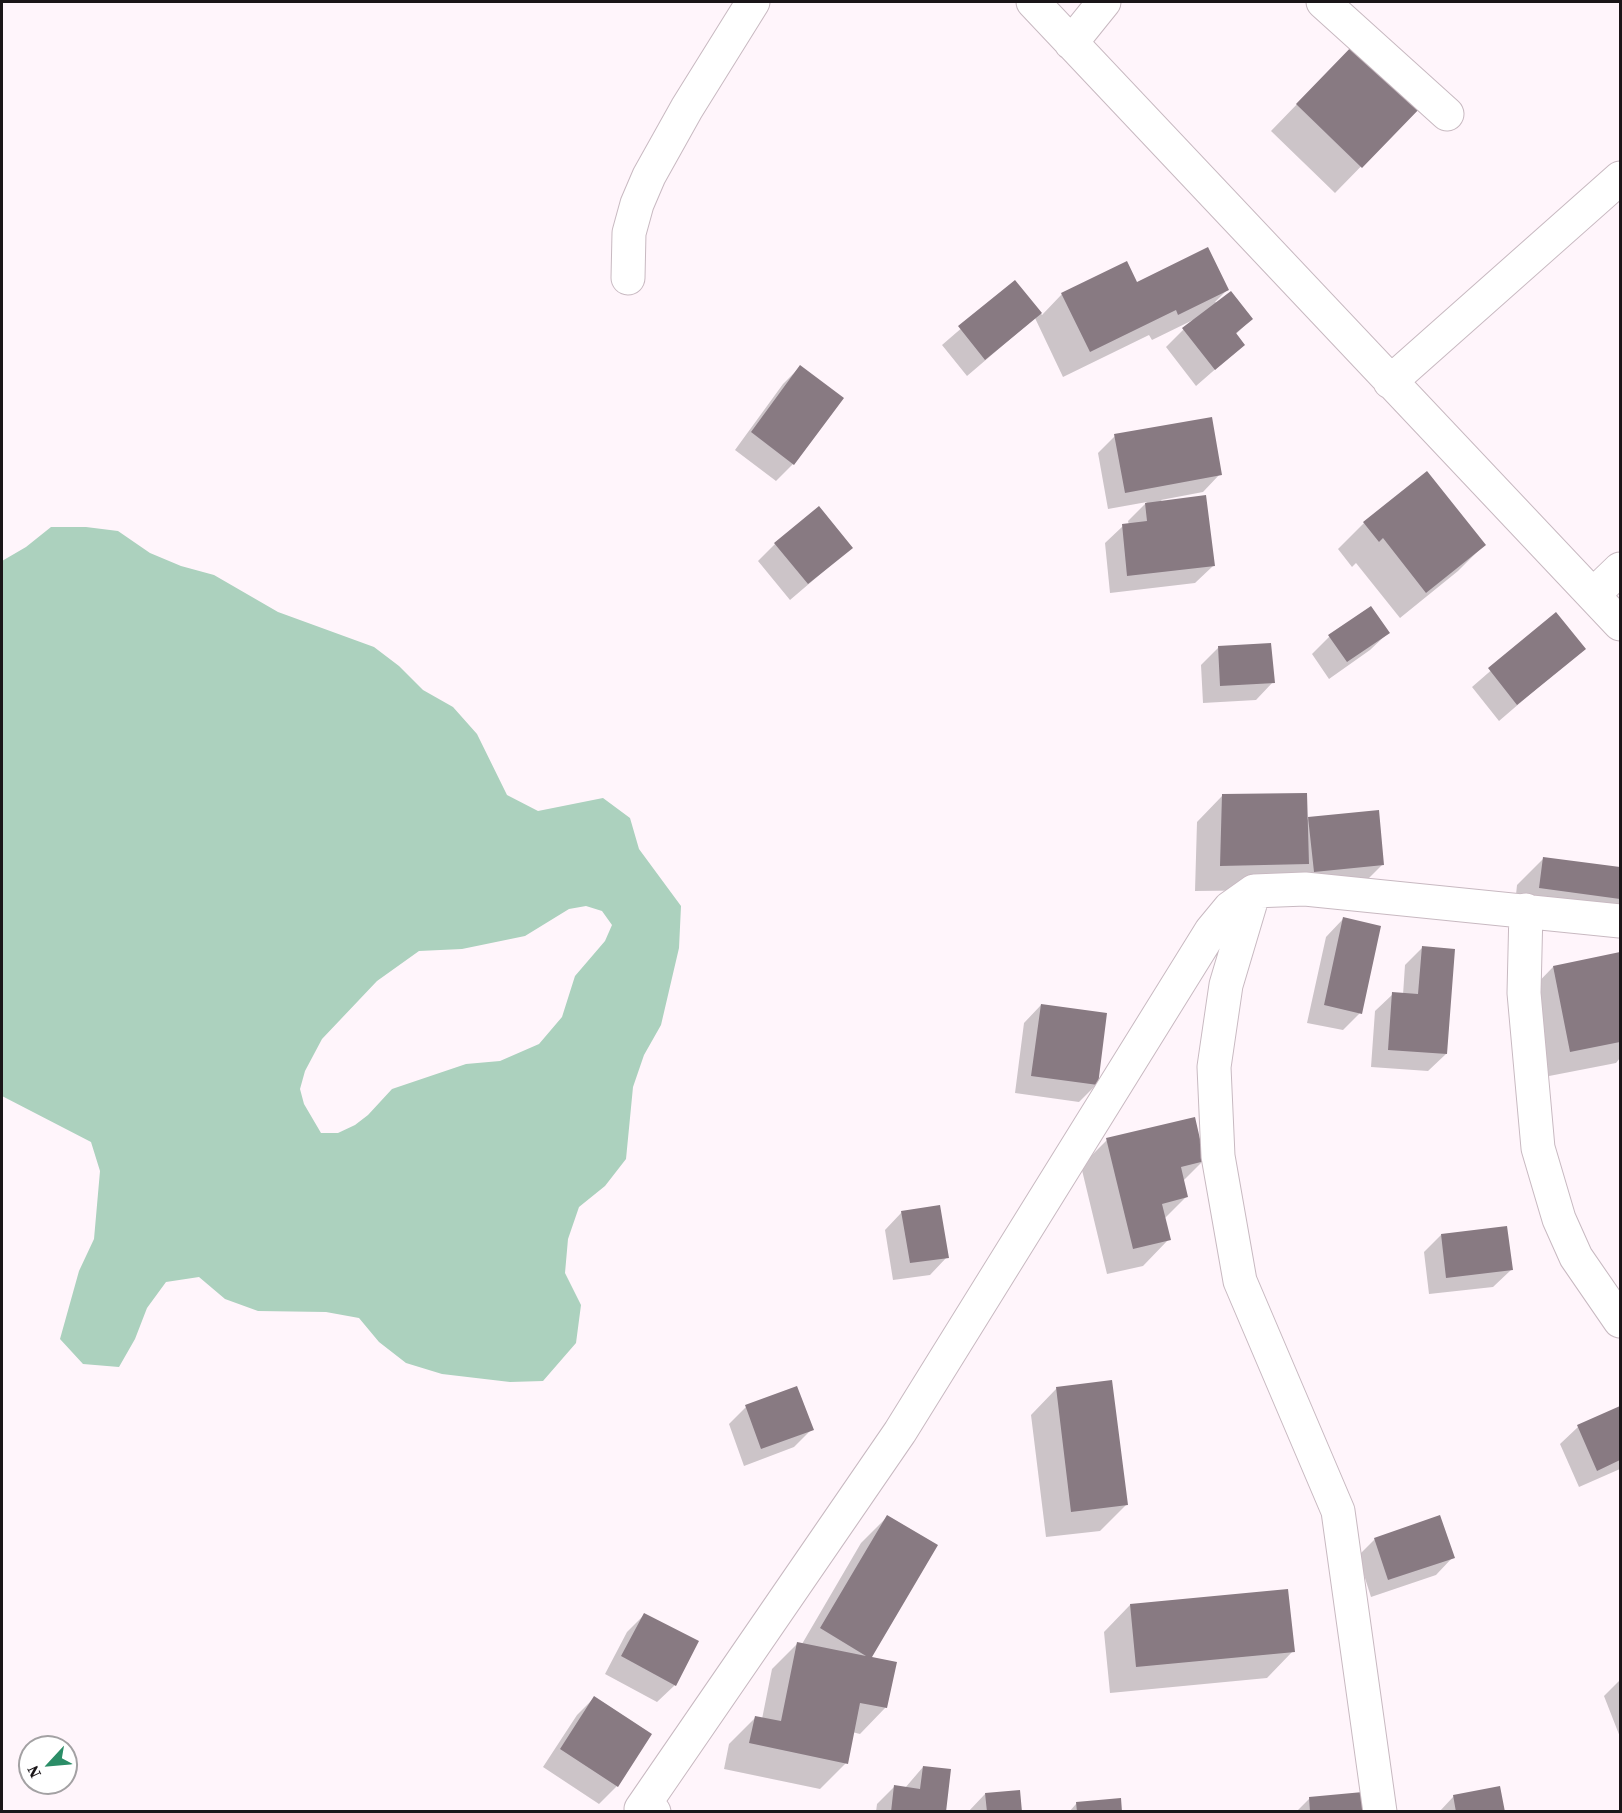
<!DOCTYPE html>
<html>
<head>
<meta charset="utf-8">
<style>
  body { margin:0 }
  #map { position:relative; width:1622px; height:1813px; overflow:hidden; background:#fff5fb; font-family:"Source Serif 4",serif }
  canvas { display:block }
  .frame { position:absolute; inset:0; border:3px solid #1a1518; pointer-events:none }
  .north { position:absolute; left:18px; top:1735px; width:60px; height:60px; box-sizing:border-box; background:#fff; border:2px solid #a3a1a3; border-radius:50%; rotate:244deg; font-size:16px; font-weight:700; line-height:24px; text-align:center; color:#1a1518 }
  .north::after { content:''; display:block; margin:auto; width:21px; height:27px; background:#2b8d67; clip-path:polygon(50% 0,100% 100%,50% 72%,0 100%) }
</style>
</head>
<body>
<div id="map">
<canvas width="1622" height="1813"></canvas>
<div class="frame"></div>
<div class="north">N</div>
</div>
<script>
const c = document.querySelector('canvas').getContext('2d');
c.lineJoin = 'round';
function fill(path, color) {
  c.fillStyle = color;
  c.fill(path, 'evenodd');
}
function toPath(rows) {
  const path = new Path2D();
  for (const r of rows) {
    path.moveTo(r[0], r[1]);
    for (let i = 2; i < r.length; i += 2) path.lineTo(r[i], r[i + 1]);
  }
  return path;
}
function trace(path, color, width, dash) {
  c.strokeStyle = color;
  c.lineWidth = width;
  c.lineCap = dash ? 'butt' : 'round';
  c.setLineDash(dash || []);
  c.stroke(path);
}
const green = toPath([
  [51,527,86,527,118,531,150,553,181,566,214,575,278,612,374,647,399,666,423,690,453,707,477,734,507,795,538,811,603,798,630,818,639,849,681,906,679,948,661,1025,644,1055,633,1087,626,1159,605,1186,579,1207,568,1239,565,1273,581,1305,576,1343,543,1381,510,1382,442,1374,406,1363,379,1342,359,1318,326,1312,258,1311,225,1299,199,1277,166,1282,147,1308,135,1339,119,1367,83,1364,60,1339,79,1271,94,1239,100,1171,91,1142,2,1096,2,561,26,547],
  [586,906,602,911,612,925,605,941,575,976,562,1017,539,1044,500,1061,466,1064,392,1089,368,1115,355,1125,338,1133,321,1133,304,1104,300,1089,305,1071,322,1039,377,981,419,951,462,949,525,936,569,909]
]);
const shadow = toPath([
  [1331,69,1421,105,1335,193,1271,131],
  [1015,282,1042,315,1062,294,1136,284,1227,290,1215,302,1251,319,1235,335,1243,345,1196,386,1166,347,1193,320,1152,340,1149,335,1063,377,1035,318,967,376,942,345],
  [800,367,793,464,776,481,735,450,783,384],
  [1115,436,1220,474,1203,492,1161,500,1213,566,1195,583,1110,593,1105,543,1123,526,1129,525,1128,521,1147,502,1108,509,1098,453],
  [1364,523,1484,545,1458,571,1400,618,1356,563,1352,567,1338,549],
  [775,544,851,548,790,600,758,561],
  [1371,608,1388,633,1370,650,1329,679,1312,654,1329,637],
  [1556,614,1584,648,1499,721,1472,687],
  [1218,648,1273,682,1256,700,1203,703,1201,665],
  [1223,795,1306,821,1309,818,1383,864,1365,882,1281,890,1195,891,1197,822],
  [1543,859,1620,869,1620,928,1514,914,1517,885],
  [1343,919,1360,1013,1343,1030,1307,1023,1326,937],
  [1422,948,1446,1054,1428,1071,1371,1067,1375,1011,1393,994,1403,995,1405,965],
  [1620,954,1620,1058,1616,1063,1544,1077,1527,994,1553,967],
  [1041,1005,1097,1084,1079,1102,1015,1093,1024,1023],
  [1107,1140,1204,1160,1183,1181,1186,1197,1164,1219,1169,1239,1143,1266,1107,1274,1081,1166],
  [902,1212,947,1257,930,1275,893,1280,885,1230],
  [1441,1235,1511,1270,1493,1287,1429,1294,1424,1252],
  [1057,1388,1126,1505,1100,1531,1046,1537,1031,1415],
  [746,1407,812,1429,794,1447,744,1466,729,1424],
  [1620,1408,1620,1469,1579,1487,1560,1444,1578,1427],
  [887,1517,869,1658,886,1707,860,1734,852,1732,846,1763,820,1789,724,1769,729,1744,755,1718,762,1719,772,1669,798,1643,802,1644,861,1543],
  [1375,1539,1453,1557,1436,1575,1371,1597,1358,1556],
  [1130,1605,1293,1651,1267,1678,1110,1693,1104,1632],
  [645,1614,675,1685,657,1702,605,1674,627,1632],
  [1620,1680,1620,1737,1604,1696],
  [594,1698,650,1734,617,1786,599,1804,543,1767,577,1715],
  [923,1767,944,1812,876,1812,877,1804,894,1787,905,1788],
  [985,1794,1020,1812,968,1812],
  [1454,1796,1504,1812,1439,1812],
  [1310,1798,1363,1812,1296,1812],
  [1076,1804,1120,1812,1069,1812]
]);
const building = toPath([
  [1357,41,1423,105,1362,168,1296,104],
  [1208,247,1229,290,1178,315,1176,310,1090,352,1061,293,1127,261,1137,282],
  [1015,280,1042,313,985,360,958,326],
  [1231,291,1253,319,1236,333,1245,345,1215,370,1182,328],
  [800,365,844,398,794,465,751,432],
  [1212,417,1222,475,1125,493,1114,434],
  [1427,471,1486,545,1426,593,1383,538,1379,542,1363,522],
  [1206,495,1215,566,1127,576,1122,524,1147,521,1145,503],
  [819,506,853,548,808,584,774,543],
  [1371,606,1390,633,1347,662,1328,635],
  [1556,612,1586,649,1517,705,1488,668],
  [1271,643,1275,683,1220,686,1218,646],
  [1307,793,1309,864,1220,866,1222,794],
  [1379,810,1384,865,1314,872,1308,817],
  [1543,857,1620,867,1620,899,1539,888],
  [1343,917,1381,926,1362,1014,1324,1005],
  [1422,946,1455,949,1447,1054,1388,1050,1392,992,1418,994],
  [1620,952,1620,1042,1570,1052,1553,966],
  [1041,1004,1107,1013,1098,1085,1031,1076],
  [1195,1117,1205,1161,1181,1167,1188,1197,1162,1204,1171,1240,1133,1249,1106,1138],
  [940,1205,949,1258,910,1263,901,1211],
  [1507,1226,1513,1270,1446,1278,1441,1234],
  [1112,1380,1128,1505,1071,1512,1056,1387],
  [797,1386,814,1430,761,1449,745,1405],
  [1620,1406,1620,1460,1597,1471,1577,1425],
  [887,1515,938,1545,872,1657,897,1662,887,1708,860,1703,848,1764,749,1743,755,1716,781,1721,797,1642,866,1656,820,1628],
  [1440,1515,1455,1558,1388,1580,1374,1538],
  [1288,1589,1295,1652,1136,1667,1130,1604],
  [644,1613,699,1641,676,1686,621,1656],
  [594,1696,652,1734,618,1787,560,1749],
  [923,1766,951,1769,946,1812,891,1812,894,1785,920,1789],
  [1500,1786,1505,1812,1456,1812,1453,1795],
  [1020,1790,1022,1812,987,1812,985,1793],
  [1363,1792,1365,1812,1310,1812,1309,1797],
  [1121,1798,1122,1812,1077,1812,1076,1802]
]);
const minor = toPath([
  [1033,2,1620,624],
  [1323,2,1447,114],
  [1071,43,1104,2],
  [628,278,629,233,637,204,649,176,687,108,753,2],
  [1390,382,1620,178],
  [1593,595,1620,569],
  [1526,910,1524,993,1538,1148,1559,1219,1576,1257,1620,1321],
  [654,1812,641,1809,900,1432,1211,931,1230,908,1254,891],
  [1380,1812,1338,1511,1240,1281,1218,1156,1214,1067,1226,985,1254,891,1305,889,1620,921]
]);
fill(green, '#acd1be');
fill(shadow, '#0003');
fill(building, '#887a82');
trace(minor, '#c8b9c1', 35);
trace(minor, '#fff', 33);
</script>
</body>
</html>
